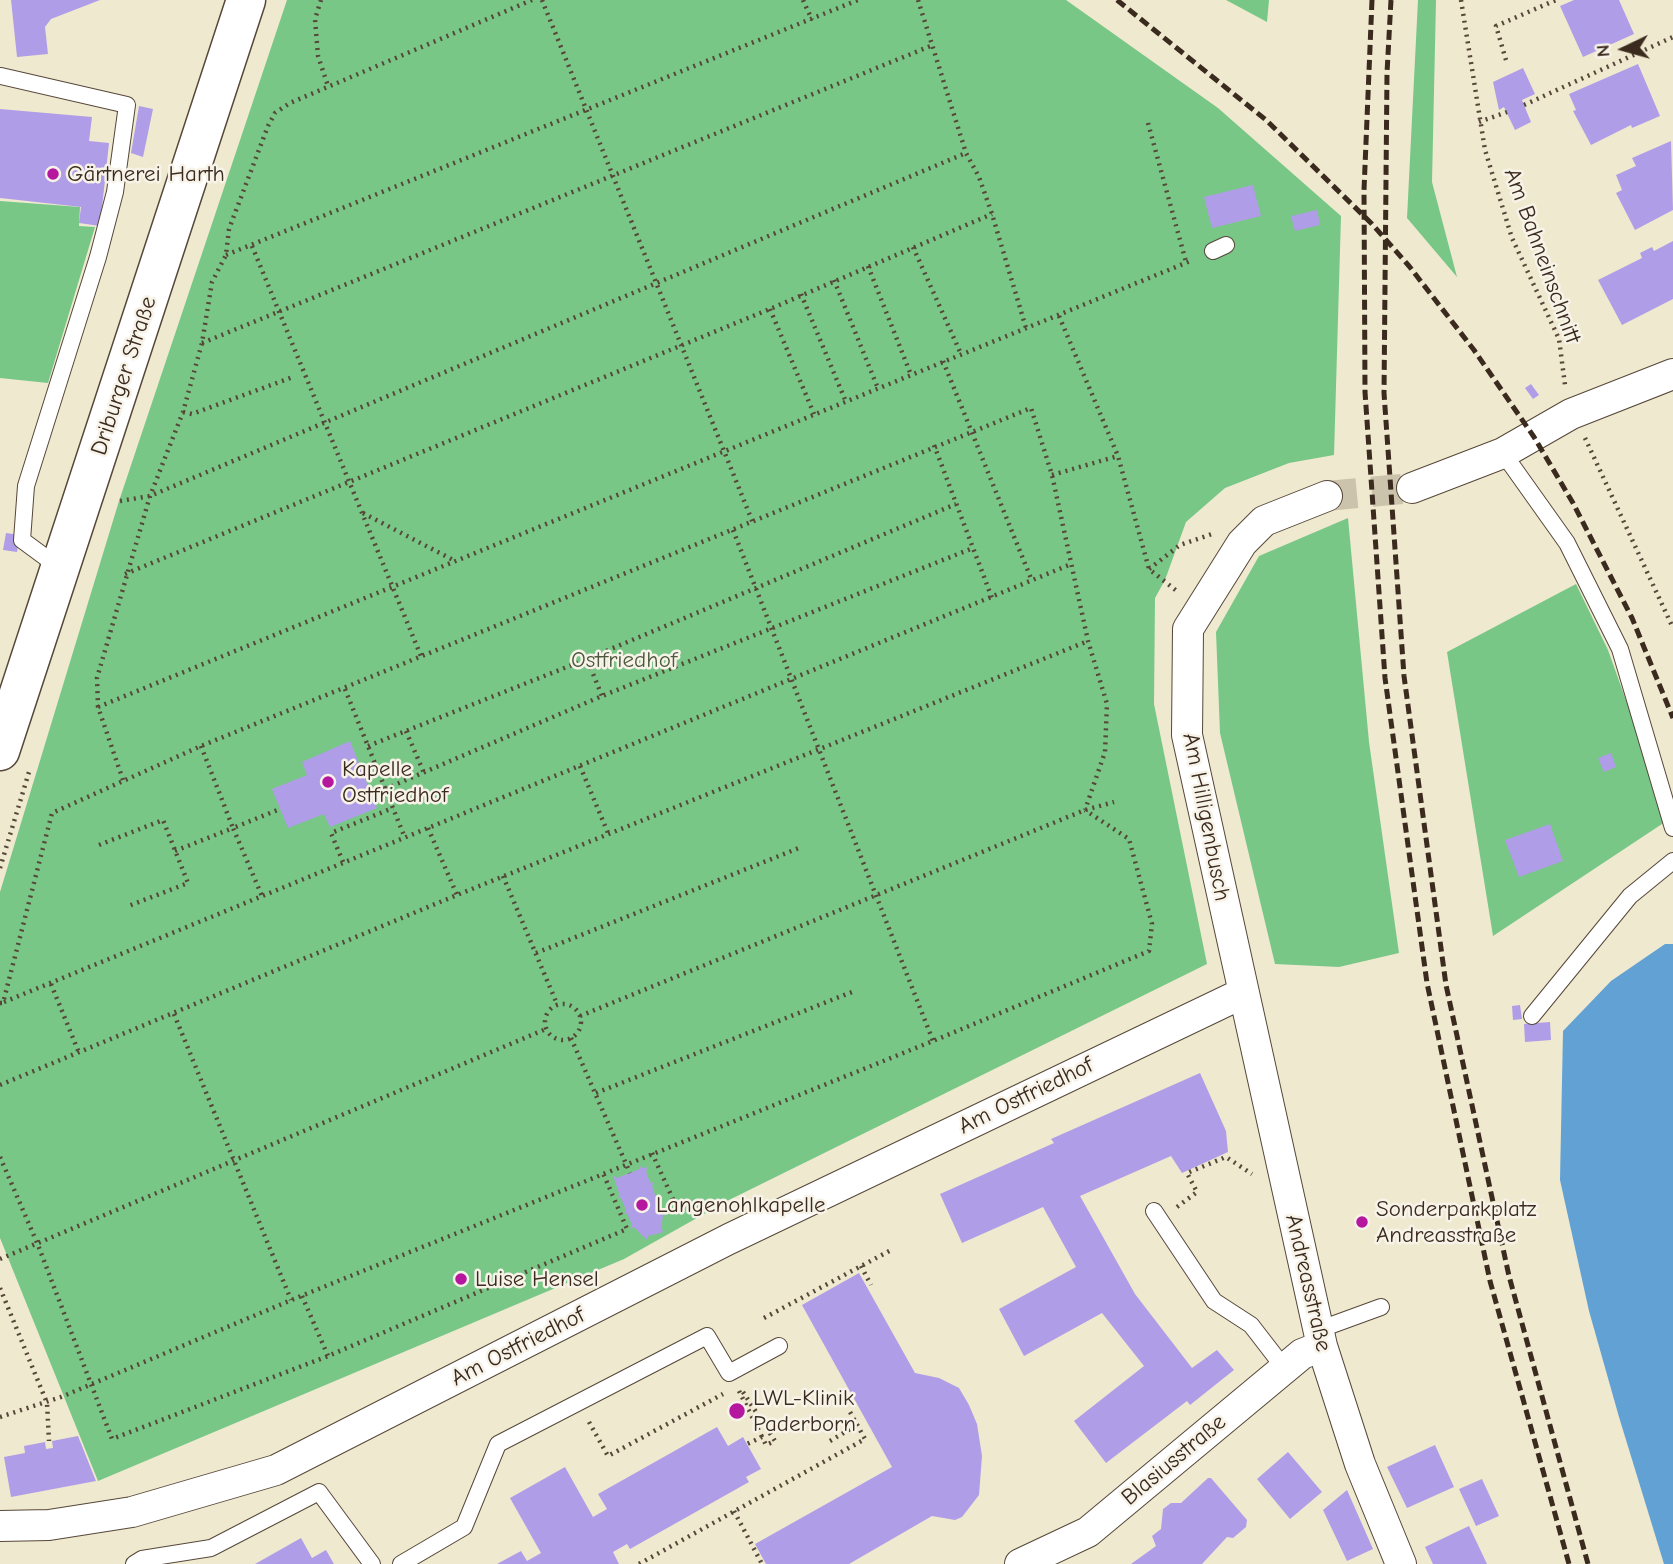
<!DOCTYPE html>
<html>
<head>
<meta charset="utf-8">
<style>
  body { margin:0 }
  #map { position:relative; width:1673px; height:1564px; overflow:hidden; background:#efe9d0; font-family:"Comic Neue",sans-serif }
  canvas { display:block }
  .north { position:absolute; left:1589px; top:14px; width:70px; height:70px; -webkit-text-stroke:5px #f7f3e8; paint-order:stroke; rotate:265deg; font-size:19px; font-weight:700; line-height:28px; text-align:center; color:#3b2a1e }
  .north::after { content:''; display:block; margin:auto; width:24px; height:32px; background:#3b2a1e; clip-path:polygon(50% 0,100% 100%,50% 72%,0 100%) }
</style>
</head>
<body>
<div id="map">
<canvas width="1673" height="1564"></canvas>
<div class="north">N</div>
</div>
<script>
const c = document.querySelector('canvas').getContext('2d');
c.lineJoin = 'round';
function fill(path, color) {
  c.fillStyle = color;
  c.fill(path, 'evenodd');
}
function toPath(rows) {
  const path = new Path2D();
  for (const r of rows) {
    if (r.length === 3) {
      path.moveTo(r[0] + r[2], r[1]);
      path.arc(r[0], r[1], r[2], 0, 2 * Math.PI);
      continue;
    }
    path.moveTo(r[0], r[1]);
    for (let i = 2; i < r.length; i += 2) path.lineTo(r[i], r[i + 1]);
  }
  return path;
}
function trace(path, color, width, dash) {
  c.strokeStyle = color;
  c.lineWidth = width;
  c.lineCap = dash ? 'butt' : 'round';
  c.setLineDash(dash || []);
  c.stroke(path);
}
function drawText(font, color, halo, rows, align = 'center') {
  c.font = font + ' "Comic Neue",sans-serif';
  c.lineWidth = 5;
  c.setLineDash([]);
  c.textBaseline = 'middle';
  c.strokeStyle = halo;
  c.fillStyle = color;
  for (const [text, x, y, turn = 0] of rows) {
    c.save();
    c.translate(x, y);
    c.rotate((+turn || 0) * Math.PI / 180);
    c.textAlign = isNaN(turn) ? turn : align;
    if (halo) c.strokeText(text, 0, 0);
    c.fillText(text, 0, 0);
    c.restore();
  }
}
const green = toPath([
  [287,0,1066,0,1218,108,1341,216,1334,455,1289,463,1225,488,1186,522,1165,580,1155,598,1154,704,1207,964,729,1200,624,1259,98,1481,0,1238,0,892,119,501],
  [1226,0,1269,0,1267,22],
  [1418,0,1436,0,1432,182,1457,277,1407,218],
  [0,201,80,207,79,226,95,227,48,383,0,378],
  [1348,518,1369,742,1399,953,1339,967,1275,964,1220,733,1216,632,1259,556],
  [1576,584,1608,650,1657,787,1665,822,1493,936,1447,652]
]);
const water = toPath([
  [1665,944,1673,944,1673,1564,1664,1564,1619,1417,1589,1311,1560,1180,1563,1031,1611,981]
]);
const building = toPath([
  [11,0,100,0,51,19,45,27,48,54,17,57],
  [1574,0,1619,0,1634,34,1583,57,1560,6],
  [1638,64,1660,116,1632,128,1631,125,1591,145,1573,111,1576,110,1569,94],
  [1523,68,1535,94,1522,100,1531,122,1515,130,1504,107,1499,110,1493,82],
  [139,106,153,109,143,157,131,153],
  [0,109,92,117,89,141,109,143,100,226,79,223,81,207,0,198],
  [1671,141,1673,210,1635,230,1616,193,1622,190,1616,175,1636,166,1632,158],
  [1253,185,1261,216,1212,228,1204,197],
  [1317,210,1320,225,1295,231,1291,216],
  [1673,241,1673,299,1622,325,1598,280,1642,258,1640,253,1652,247,1654,251],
  [1531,384,1539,395,1533,399,1525,388],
  [6,533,20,535,17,552,3,550],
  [350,741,377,808,330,827,324,814,288,828,272,789,307,775,302,762],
  [1611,753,1616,767,1604,772,1598,758],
  [1550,824,1563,861,1519,877,1505,840],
  [1520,1005,1522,1019,1513,1020,1512,1006],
  [1550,1022,1551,1040,1525,1042,1524,1024],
  [1200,1073,1226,1131,1228,1152,1182,1173,1171,1156,1080,1196,1135,1294,1192,1368,1217,1350,1234,1370,1190,1405,1187,1401,1106,1463,1074,1421,1144,1366,1102,1313,1024,1356,999,1309,1076,1267,1043,1207,962,1243,940,1194,1054,1143,1051,1139],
  [641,1164,642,1168,648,1167,646,1171,650,1183,654,1182,652,1186,656,1198,660,1196,658,1200,662,1212,667,1214,663,1215,661,1229,664,1232,648,1236,647,1240,634,1227,630,1229,632,1225,627,1213,624,1214,626,1210,621,1198,617,1197,620,1196,613,1175,617,1178,640,1169],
  [859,1273,915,1373,939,1378,959,1388,969,1405,977,1424,982,1456,979,1495,962,1517,955,1520,932,1516,849,1564,766,1564,755,1544,892,1467,802,1305],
  [717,1427,728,1446,743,1437,761,1469,746,1477,749,1482,630,1549,627,1544,613,1552,619,1564,497,1564,521,1551,527,1561,541,1553,510,1498,565,1467,593,1517,607,1509,598,1494],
  [78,1436,96,1481,11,1497,4,1457,25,1453,24,1446,45,1442,46,1449,53,1448,52,1441],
  [1435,1445,1454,1487,1407,1508,1387,1467],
  [1288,1452,1322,1492,1290,1519,1257,1479],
  [1208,1478,1211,1478,1247,1520,1246,1527,1233,1538,1227,1537,1202,1564,1131,1564,1156,1546,1152,1536,1161,1529,1163,1509,1171,1503,1181,1503],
  [1482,1479,1499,1516,1476,1526,1459,1489],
  [1347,1490,1373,1549,1347,1561,1323,1510],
  [1469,1526,1487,1564,1433,1564,1425,1547],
  [301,1538,312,1558,326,1550,334,1564,255,1564]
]);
const streetTunnel = toPath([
  [1327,496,1412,488]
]);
const path = toPath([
  [321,0,315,19,318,56,328,86],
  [542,0,753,523],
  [803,0,812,20],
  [918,0,966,153,979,177,992,214,1026,328],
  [1461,0,1485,150,1512,238,1559,339,1565,385],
  [1506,60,1496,26,1556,0],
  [1524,105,1673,37],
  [1479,122,1507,112],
  [1148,123,1186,262],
  [252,246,421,656],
  [913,247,961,354],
  [226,255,858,0],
  [868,266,911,375],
  [834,280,877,386],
  [801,294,846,402],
  [770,309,814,414],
  [1059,316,1118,456,1149,569,1178,592],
  [202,343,933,45],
  [943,361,1032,581],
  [183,412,192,414,293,377],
  [1585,438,1673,628],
  [934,445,992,598],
  [1052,475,1118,456],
  [120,501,150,496,966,153],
  [363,513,455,561],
  [733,530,933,1041],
  [1149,569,1180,545,1212,534],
  [125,574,770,309,992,214],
  [587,659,956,504],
  [345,689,405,838],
  [98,707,1193,260],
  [406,731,424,773],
  [201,746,233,828,280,809],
  [368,746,587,659,602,696],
  [580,766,608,833],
  [123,780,98,707,97,678,150,496,183,412,202,343,212,282,226,255,229,229,268,126,275,113,290,103,532,0],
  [385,789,602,696,973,548],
  [428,828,457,895],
  [99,845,163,820,188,883,126,907],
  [175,851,233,828,262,896],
  [343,862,331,833,393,808],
  [0,868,29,772],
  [503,876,557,1004],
  [536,953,799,848],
  [51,984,79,1053],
  [4,1002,1069,565],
  [0,1003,3,1003,52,813,201,746,1031,408,1052,475,1088,641,1107,704,1105,752,1085,810],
  [563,1022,18],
  [174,1014,291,1300],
  [580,1016,1085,810,1114,802],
  [571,1038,630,1173],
  [0,1085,457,895,1088,641],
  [596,1093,852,992],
  [652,1153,677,1208,712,1204,716,1212],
  [0,1157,38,1245,112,1439,328,1356,627,1229,603,1173],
  [1177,1207,1197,1192,1187,1173,1226,1157,1252,1174],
  [0,1259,546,1029],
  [861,1266,871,1285],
  [0,1288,47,1403,49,1441],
  [302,1296,328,1356],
  [764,1318,893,1249],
  [739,1391,762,1437],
  [743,1392,775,1441,766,1445,762,1437,747,1444],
  [0,1417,61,1397,301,1296,933,1041,1149,951,1152,924,1129,839,1085,810],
  [589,1422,608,1456,723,1394],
  [830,1441,857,1425],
  [734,1511,762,1564],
  [639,1564,865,1439,850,1412]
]);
const lane = toPath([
  [1,76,127,105,115,192,98,257,26,486,22,540,60,568],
  [1213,251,1226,245],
  [1503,453,1567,543,1620,649,1673,828],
  [1532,1016,1630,896,1673,861],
  [1154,1211,1214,1301,1251,1325,1285,1369],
  [1318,1330,1381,1307],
  [134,1564,142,1559,211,1548,319,1492,372,1564],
  [401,1564,464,1527,498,1444,707,1336,729,1373,779,1346]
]);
const street = toPath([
  [1412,488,1503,453,1571,414,1673,374],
  [1327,496,1264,521,1242,543,1188,629,1187,735,1322,1346,1360,1464,1401,1564],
  [0,1526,49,1525,132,1512,276,1470,729,1239,1243,993],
  [1020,1564,1088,1532,1302,1354,1322,1346]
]);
const secondary = toPath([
  [0,751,246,0]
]);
const rail = toPath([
  [1117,0,1266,120,1372,224,1409,266,1474,350,1534,437,1573,503,1632,618,1673,718],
  [1372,0,1364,190,1365,392,1385,678,1427,983,1490,1281,1569,1564],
  [1391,0,1387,73,1384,393,1404,676,1446,985,1509,1276,1588,1564]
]);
const markers = [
  [53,174,7,"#b5179e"],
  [328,782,7,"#b5179e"],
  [642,1205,7,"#b5179e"],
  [1362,1222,7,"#b5179e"],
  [461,1279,7,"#b5179e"],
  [737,1411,9,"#b5179e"]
];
const poiNames = [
  ["Gärtnerei Harth",67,174],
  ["Kapelle",342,769],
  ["Ostfriedhof",342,795],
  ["Langenohlkapelle",656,1205],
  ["Sonderparkplatz",1376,1209],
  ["Andreasstraße",1376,1235],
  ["Luise Hensel",475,1279],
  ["LWL-Klinik",753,1398],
  ["Paderborn",753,1424]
];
const streetNames = [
  ["Am Bahneinschnitt",1542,256,70],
  ["Driburger Straße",124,376,-72],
  ["Am Hilligenbusch",1206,817,79],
  ["Am Ostfriedhof",1026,1096,-26],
  ["Andreasstraße",1308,1283,77],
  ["Am Ostfriedhof",518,1347,-27],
  ["Blasiusstraße",1174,1460,-40]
];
const parkNames = [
  ["Ostfriedhof",624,660]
];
fill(green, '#78c787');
fill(water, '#62a1d4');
fill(building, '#b09de7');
trace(streetTunnel, '#cbc3ac', 30, [30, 15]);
trace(lane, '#564739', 18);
trace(street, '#564739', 32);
trace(secondary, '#564739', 41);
trace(path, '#564739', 4.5, [2, 5]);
trace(lane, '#fff', 16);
trace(street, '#fff', 30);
trace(secondary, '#fff', 38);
trace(rail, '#3b2a1e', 5, [10, 5]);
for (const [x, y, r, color] of markers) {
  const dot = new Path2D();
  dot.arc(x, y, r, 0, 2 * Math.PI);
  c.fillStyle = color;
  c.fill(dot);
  trace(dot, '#f7f3e8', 2.5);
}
drawText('23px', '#3b2a1e', '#f7f3e8', poiNames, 'left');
drawText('23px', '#3b2a1e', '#f7f3e8', streetNames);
drawText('23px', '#4d593e', '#f7f3e8', parkNames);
</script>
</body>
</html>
